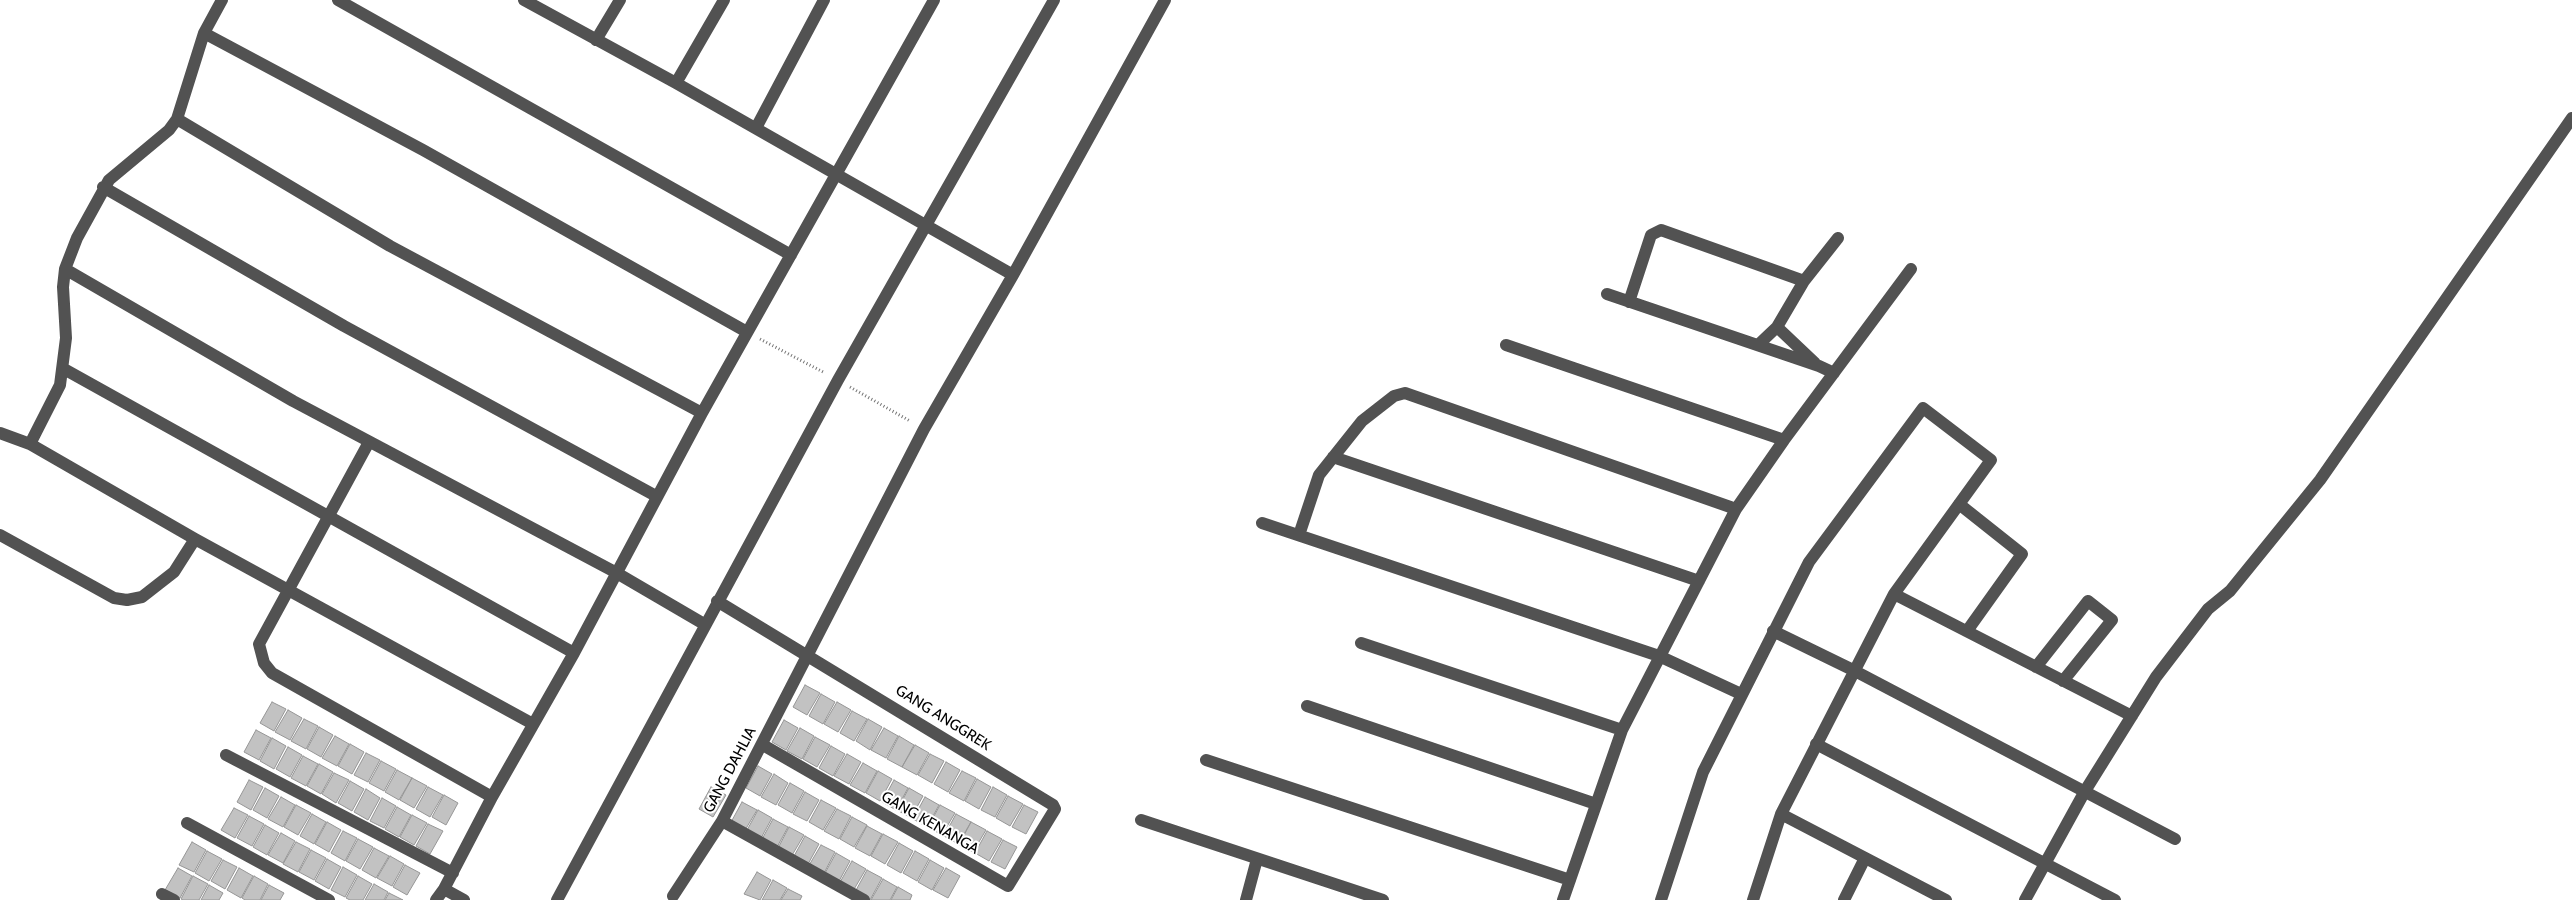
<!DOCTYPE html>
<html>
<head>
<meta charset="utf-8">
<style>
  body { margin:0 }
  canvas { display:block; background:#fff }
</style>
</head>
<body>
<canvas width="2572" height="900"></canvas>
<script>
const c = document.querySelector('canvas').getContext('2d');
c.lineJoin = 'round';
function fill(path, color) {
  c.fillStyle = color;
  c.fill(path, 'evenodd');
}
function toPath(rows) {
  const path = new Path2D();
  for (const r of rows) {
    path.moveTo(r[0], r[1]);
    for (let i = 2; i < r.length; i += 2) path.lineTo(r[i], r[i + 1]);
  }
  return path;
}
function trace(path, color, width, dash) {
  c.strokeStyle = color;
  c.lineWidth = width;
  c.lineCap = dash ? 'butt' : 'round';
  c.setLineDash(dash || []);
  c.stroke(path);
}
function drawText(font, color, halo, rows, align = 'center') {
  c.font = font + ' Cabin,sans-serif';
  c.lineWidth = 4;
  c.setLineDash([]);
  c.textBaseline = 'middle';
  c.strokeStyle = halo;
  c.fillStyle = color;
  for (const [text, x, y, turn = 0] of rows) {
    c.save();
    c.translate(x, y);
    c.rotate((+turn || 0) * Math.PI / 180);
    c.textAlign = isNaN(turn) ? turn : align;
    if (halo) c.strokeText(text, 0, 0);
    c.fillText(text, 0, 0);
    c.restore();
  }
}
const building = toPath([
  [805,685,820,693,807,715,793,707,805,685],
  [821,694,835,702,823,724,809,716,821,694],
  [272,702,286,709,274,731,260,723,272,702],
  [837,702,851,710,838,732,824,724,837,702],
  [288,710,302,718,290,740,275,732,288,710],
  [852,711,867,719,854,741,840,733,852,711],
  [304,719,318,726,306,749,291,741,304,719],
  [868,719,882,727,870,750,856,741,868,719],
  [784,720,798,728,786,750,772,742,784,720],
  [319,727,333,735,321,757,307,749,319,727],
  [800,728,814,736,802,759,787,751,800,728],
  [884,728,898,736,886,758,871,750,884,728],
  [256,730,271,738,259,760,244,752,256,730],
  [335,736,349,744,337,766,322,758,335,736],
  [899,736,914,745,902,767,887,759,899,736],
  [815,737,830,745,817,767,803,759,815,737],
  [272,738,286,746,274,769,260,761,272,738],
  [350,744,364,752,352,774,338,766,350,744],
  [915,745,929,753,917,775,902,767,915,745],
  [831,746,845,754,833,776,819,768,831,746],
  [288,747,302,755,290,777,276,769,288,747],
  [366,753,380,760,368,782,354,775,366,753],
  [847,754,861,762,849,784,834,776,847,754],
  [930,754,944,761,932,783,918,775,930,754],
  [303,756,318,764,306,786,291,778,303,756],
  [381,761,396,769,384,791,369,783,381,761],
  [946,762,960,770,948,792,934,784,946,762],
  [863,763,877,771,865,793,850,785,863,763],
  [319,764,333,772,321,794,307,786,319,764],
  [758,766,772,774,760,796,746,788,758,766],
  [397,770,412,778,399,800,385,792,397,770],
  [878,771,892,779,880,801,866,793,878,771],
  [962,771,976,778,964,801,949,793,962,771],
  [334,773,349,780,336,803,322,794,334,773],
  [774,774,788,783,776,805,761,797,774,774],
  [412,778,427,786,414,808,400,800,412,778],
  [977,779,991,787,979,809,965,801,977,779],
  [249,780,263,787,251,810,237,802,249,780],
  [894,780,908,788,896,810,882,802,894,780],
  [350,781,364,789,352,811,338,803,350,781],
  [790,783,804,791,792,813,778,805,790,783],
  [428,787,443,795,430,817,416,809,428,787],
  [711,787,726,795,713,817,699,809,711,787],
  [993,787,1007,795,995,817,981,810,993,787],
  [265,788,279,796,267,818,253,810,265,788],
  [909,788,923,796,911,818,897,810,909,788],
  [366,789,380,798,368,820,354,812,366,789],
  [805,792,819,800,807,821,793,814,805,792],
  [444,795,458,803,446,825,432,817,444,795],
  [1008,796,1023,804,1010,826,996,818,1008,796],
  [281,797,295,805,283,827,268,819,281,797],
  [925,797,939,805,927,827,913,819,925,797],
  [382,798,396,806,384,828,370,821,382,798],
  [821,800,836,808,823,830,809,822,821,800],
  [742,802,757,810,744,832,730,824,742,802],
  [296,805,311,813,298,835,284,827,296,805],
  [940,805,955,813,942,835,928,827,940,805],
  [1024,805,1038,812,1026,834,1012,827,1024,805],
  [397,807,411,815,399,837,385,829,397,807],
  [234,808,248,815,235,838,221,830,234,808],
  [837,809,851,816,839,839,824,831,837,809],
  [758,810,772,818,760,840,746,832,758,810],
  [312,814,326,822,314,844,300,836,312,814],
  [956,814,971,822,958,844,944,836,956,814],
  [412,815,427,823,414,845,400,837,412,815],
  [249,816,264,824,252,846,237,838,249,816],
  [852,817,867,825,854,847,840,839,852,817],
  [773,819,788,827,776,849,761,841,773,819],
  [327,822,341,830,329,852,315,844,327,822],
  [971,822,986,830,973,852,959,845,971,822],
  [428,824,443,831,430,854,416,846,428,824],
  [265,825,279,833,267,855,253,847,265,825],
  [867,826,882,834,870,856,855,848,867,826],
  [789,827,804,835,791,857,777,850,789,827],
  [343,831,357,838,345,861,331,853,343,831],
  [987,831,1002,839,989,861,975,853,987,831],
  [281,833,295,841,283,863,268,855,281,833],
  [883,834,898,842,885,864,871,856,883,834],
  [805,836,819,844,807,866,793,858,805,836],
  [358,839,373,847,360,869,346,861,358,839],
  [1003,840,1017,847,1005,869,991,862,1003,840],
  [192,842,206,850,194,872,179,865,192,842],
  [296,842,310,849,298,872,283,864,296,842],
  [899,843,913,851,901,873,887,865,899,843],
  [821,845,835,852,823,875,808,867,821,845],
  [374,848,389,856,376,878,362,870,374,848],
  [311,850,326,858,314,880,299,872,311,850],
  [207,851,222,859,209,881,195,873,207,851],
  [915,851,929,859,917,881,903,873,915,851],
  [836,853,850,861,838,883,824,875,836,853],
  [390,856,404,864,392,886,377,878,390,856],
  [327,859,341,867,329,889,315,881,327,859],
  [223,860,237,867,225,889,211,881,223,860],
  [930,860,944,868,932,890,918,882,930,860],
  [852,861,866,869,853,891,839,884,852,861],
  [405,865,420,873,407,895,393,887,405,865],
  [343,867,357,875,345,897,331,890,343,867],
  [178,868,192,876,180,898,165,890,178,868],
  [239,868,253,876,241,898,227,890,239,868],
  [946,868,960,876,948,898,933,890,946,868],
  [867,870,882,878,870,900,855,892,867,870],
  [757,872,771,880,760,900,744,894,757,872],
  [193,876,208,884,199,900,183,900,181,899,193,876],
  [254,876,268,884,260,900,245,900,242,898,254,876],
  [358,876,372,884,363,900,350,900,346,898,358,876],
  [883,879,897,887,890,900,871,900,883,879],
  [773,880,787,888,780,900,762,900,773,880],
  [374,884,388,892,384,900,365,900,374,884],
  [209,885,223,893,219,900,201,900,209,885],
  [269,885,284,893,280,900,261,900,269,885],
  [898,887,912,895,910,900,891,900,898,887],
  [788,889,802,896,800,900,781,900,788,889],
  [389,893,403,900,385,900,389,893]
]);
const path = toPath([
  [760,339,825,373],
  [850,387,910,421]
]);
const minor = toPath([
  [338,0,791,255],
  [524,0,676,83,1013,275],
  [204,33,423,150,747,332],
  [596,40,620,0],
  [676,83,724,0],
  [177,119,390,246,702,413],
  [756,128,824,0],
  [103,187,344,326,656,496],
  [65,269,293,401,615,572,704,624],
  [1607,294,1819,366,1834,373],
  [1629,302,1651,235,1661,230,1804,281],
  [1777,327,1815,363],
  [1506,345,1784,440],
  [1758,345,1777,327,1804,281,1838,238],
  [64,369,574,653],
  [0,433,30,444,195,539,533,724],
  [369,442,259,644,264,663,272,673,492,797],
  [30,444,60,385,66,338,63,287,65,269,77,238,109,180,169,130,177,119,204,33,222,0],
  [1333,457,1699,581],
  [1959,504,2022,554,1967,631],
  [1262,523,1659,656,1741,694],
  [0,535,114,598,127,600,142,597,174,572,195,539],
  [1299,535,1319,475,1362,421,1394,396,1405,393,1736,509],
  [1894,594,2132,716],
  [717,601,1053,805,1055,809,1008,886,763,745],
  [1773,631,1853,670,2175,839],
  [1361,643,1622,730],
  [2036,667,2088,601,2112,620,2063,681],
  [1307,706,1596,804],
  [1816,744,2115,900],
  [226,755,453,873],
  [1206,760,1570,880],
  [1781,814,1946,900],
  [1141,820,1383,900],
  [722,821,864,900],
  [187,823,329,900],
  [444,889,464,900],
  [162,894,174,900],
  [673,896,722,821,924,429,1013,275,1165,0],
  [436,900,444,889,492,797,574,653,702,413,934,0],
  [557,900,838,380,1054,0],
  [1246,900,1257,859],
  [1563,900,1622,730,1736,509,1784,440,1911,269],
  [1661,900,1703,772,1809,562,1923,408,1991,460,1894,594,1781,814,1753,900],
  [1844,900,1865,858],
  [2025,900,2085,791,2156,677,2208,609,2230,591,2320,480,2572,118]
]);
const streetNames = [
  ["GANG ANGGREK",943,718,32],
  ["GANG DAHLIA",730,770,-62],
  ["GANG KENANGA",930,823,30]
];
fill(building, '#c2c2c2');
trace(building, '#969696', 1);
trace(path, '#747474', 3, [1, 2.5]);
trace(minor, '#525252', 12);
drawText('15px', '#000', '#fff', streetNames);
</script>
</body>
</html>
